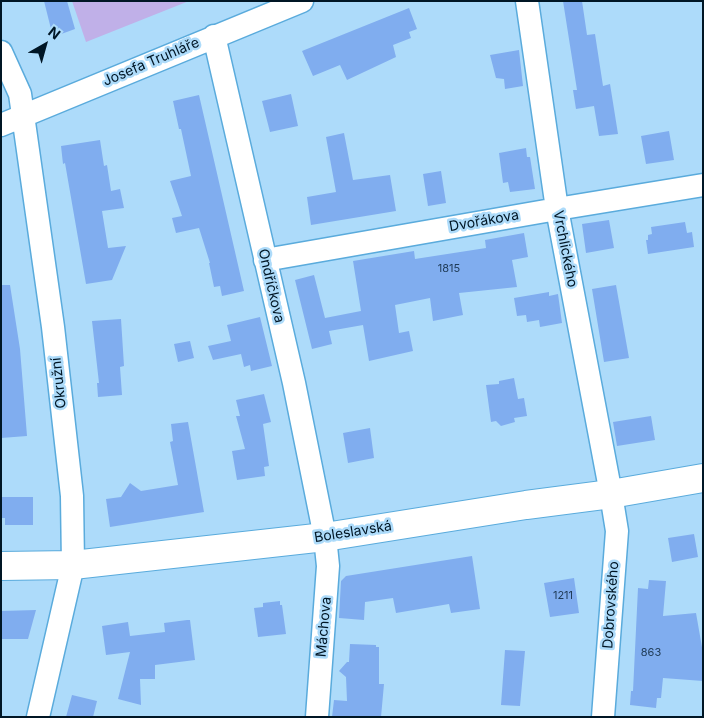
<!DOCTYPE html>
<html>
<head>
<meta charset="utf-8">
<style>
  body { margin:0 }
  #map { position:relative; width:704px; height:718px; overflow:hidden; background:#addbfa; font-family:Inter,sans-serif }
  canvas { display:block }
  .frame { position:absolute; inset:0; border:2px solid #001625; pointer-events:none }
  .north { position:absolute; left:20px; top:20px; width:50px; height:50px; -webkit-text-stroke:4px #addbfa; paint-order:stroke; rotate:38deg; font-size:14px; font-weight:700; line-height:20px; text-align:center; color:#001625 }
  .north::after { content:''; display:block; margin:auto; width:18px; height:22px; background:#001625; clip-path:polygon(50% 0,100% 100%,50% 72%,0 100%) }
</style>
</head>
<body>
<div id="map">
<canvas width="704" height="718"></canvas>
<div class="frame"></div>
<div class="north">N</div>
</div>
<script>
const c = document.querySelector('canvas').getContext('2d');
c.lineJoin = 'round';
function fill(path, color) {
  c.fillStyle = color;
  c.fill(path, 'evenodd');
}
function toPath(rows) {
  const path = new Path2D();
  for (const r of rows) {
    path.moveTo(r[0], r[1]);
    for (let i = 2; i < r.length; i += 2) path.lineTo(r[i], r[i + 1]);
  }
  return path;
}
function trace(path, color, width, dash) {
  c.strokeStyle = color;
  c.lineWidth = width;
  c.lineCap = dash ? 'butt' : 'round';
  c.setLineDash(dash || []);
  c.stroke(path);
}
function drawText(font, color, halo, rows, align = 'center') {
  c.font = font + ' Inter,sans-serif';
  c.lineWidth = 5;
  c.setLineDash([]);
  c.textBaseline = 'middle';
  c.strokeStyle = halo;
  c.fillStyle = color;
  for (const [text, x, y, turn = 0] of rows) {
    c.save();
    c.translate(x, y);
    c.rotate((+turn || 0) * Math.PI / 180);
    c.textAlign = isNaN(turn) ? turn : align;
    if (halo) c.strokeText(text, 0, 0);
    c.fillText(text, 0, 0);
    c.restore();
  }
}
const green = toPath([
  [72,1,189,1,86,42]
]);
const building = toPath([
  [44,1,67,1,75,29,53,37],
  [563,1,582,1,587,35,595,34,603,86,610,84,618,134,599,136,594,106,576,109,573,90,577,90],
  [409,8,417,29,409,32,411,38,393,45,396,57,347,80,340,65,313,76,302,51],
  [519,50,523,86,505,89,504,79,496,78,490,55],
  [291,94,298,126,270,132,262,101],
  [199,95,244,291,222,296,220,286,214,287,209,263,210,263,199,228,176,233,172,218,182,216,170,181,191,176,181,129,179,129,173,101],
  [669,131,674,160,646,164,641,136],
  [344,133,353,180,390,175,396,211,311,225,307,197,336,192,326,137],
  [100,140,104,166,107,165,111,191,120,189,124,208,102,211,108,248,126,246,112,280,86,284,65,163,63,164,61,146],
  [526,148,527,157,530,157,535,189,510,192,508,182,503,183,499,153],
  [441,171,446,203,428,206,423,174],
  [609,220,614,248,586,253,582,224],
  [685,222,687,233,692,232,694,247,648,254,646,240,648,240,648,235,652,234,651,227],
  [524,233,528,257,512,260,517,287,459,293,463,315,433,321,430,298,395,305,399,333,409,331,413,351,369,361,363,325,329,331,332,344,312,349,295,280,314,275,325,318,361,311,353,261,414,251,415,259,486,248,485,240],
  [1,285,10,285,20,349,27,436,1,438],
  [616,285,629,358,604,362,592,289],
  [549,292,549,296,558,294,562,323,540,327,539,320,527,322,526,315,517,316,514,298],
  [260,317,272,366,251,371,250,365,244,367,241,354,213,360,208,346,231,341,227,325],
  [121,319,124,366,120,367,122,395,98,397,97,383,99,383,92,321],
  [190,341,194,358,178,362,174,344],
  [514,378,518,399,524,398,527,416,514,418,515,422,501,426,496,421,491,422,486,385,499,384,499,381],
  [264,394,271,422,263,424,269,466,264,467,265,476,237,480,232,451,245,449,236,416,240,416,236,400],
  [651,416,655,440,617,446,613,422],
  [188,422,204,512,110,527,106,499,121,497,130,483,141,491,178,485,170,442,173,441,171,424],
  [370,428,374,458,348,463,343,433],
  [1,497,33,497,33,525,5,525,5,518,1,518],
  [694,534,698,557,672,562,668,538],
  [472,556,480,609,451,613,449,604,396,613,393,598,365,602,364,620,339,618,341,581,346,576],
  [574,578,579,613,550,617,544,583],
  [649,580,666,581,663,616,696,613,703,653,703,681,663,678,661,698,657,698,656,708,630,705,631,691,633,691,638,588,648,589],
  [280,601,280,605,282,605,286,634,258,637,254,608,263,607,263,603],
  [36,610,28,639,1,639,1,611],
  [187,620,190,620,195,660,155,665,155,679,140,679,141,705,118,699,130,652,106,655,102,626,128,622,130,636,165,632,164,623],
  [350,644,376,645,376,647,379,647,379,684,384,684,381,717,332,717,334,700,347,701,346,677,339,671,347,662,349,662],
  [505,650,525,651,520,706,501,705],
  [72,695,97,701,93,717,66,717]
]);
const minor = toPath([
  [527,1,557,209,611,494,617,531,603,717],
  [214,36,294,383,325,537,328,566,317,717],
  [1,52,20,94,53,327,72,496,73,565,38,717],
  [1,125,302,1],
  [265,260,557,209,703,185]
]);
const major = toPath([
  [1,566,73,565,325,537,526,505,611,494,703,478]
]);
const numberNames = [
  ["1815",449,269],
  ["1211",563,596],
  ["863",651,653]
];
const streetNames = [
  ["Josefa Truhláře",151,62,-23],
  ["Dvořákova",484,221,-10],
  ["Vrchlického",565,249,79],
  ["Ondříčkova",271,286,77],
  ["Okružní",59,383,-96],
  ["Boleslavská",353,532,-9],
  ["Dobrovského",611,605,-86],
  ["Máchova",324,627,-85]
];
fill(green, '#c0b0e8');
fill(building, '#80adef');
trace(minor, '#5aabdc', 25);
trace(major, '#5aabdc', 30);
trace(minor, '#fff', 22);
trace(major, '#fff', 28);
drawText('11px', '#203c58', null, numberNames);
drawText('14px', '#001625', '#addbfa', streetNames);
</script>
</body>
</html>
